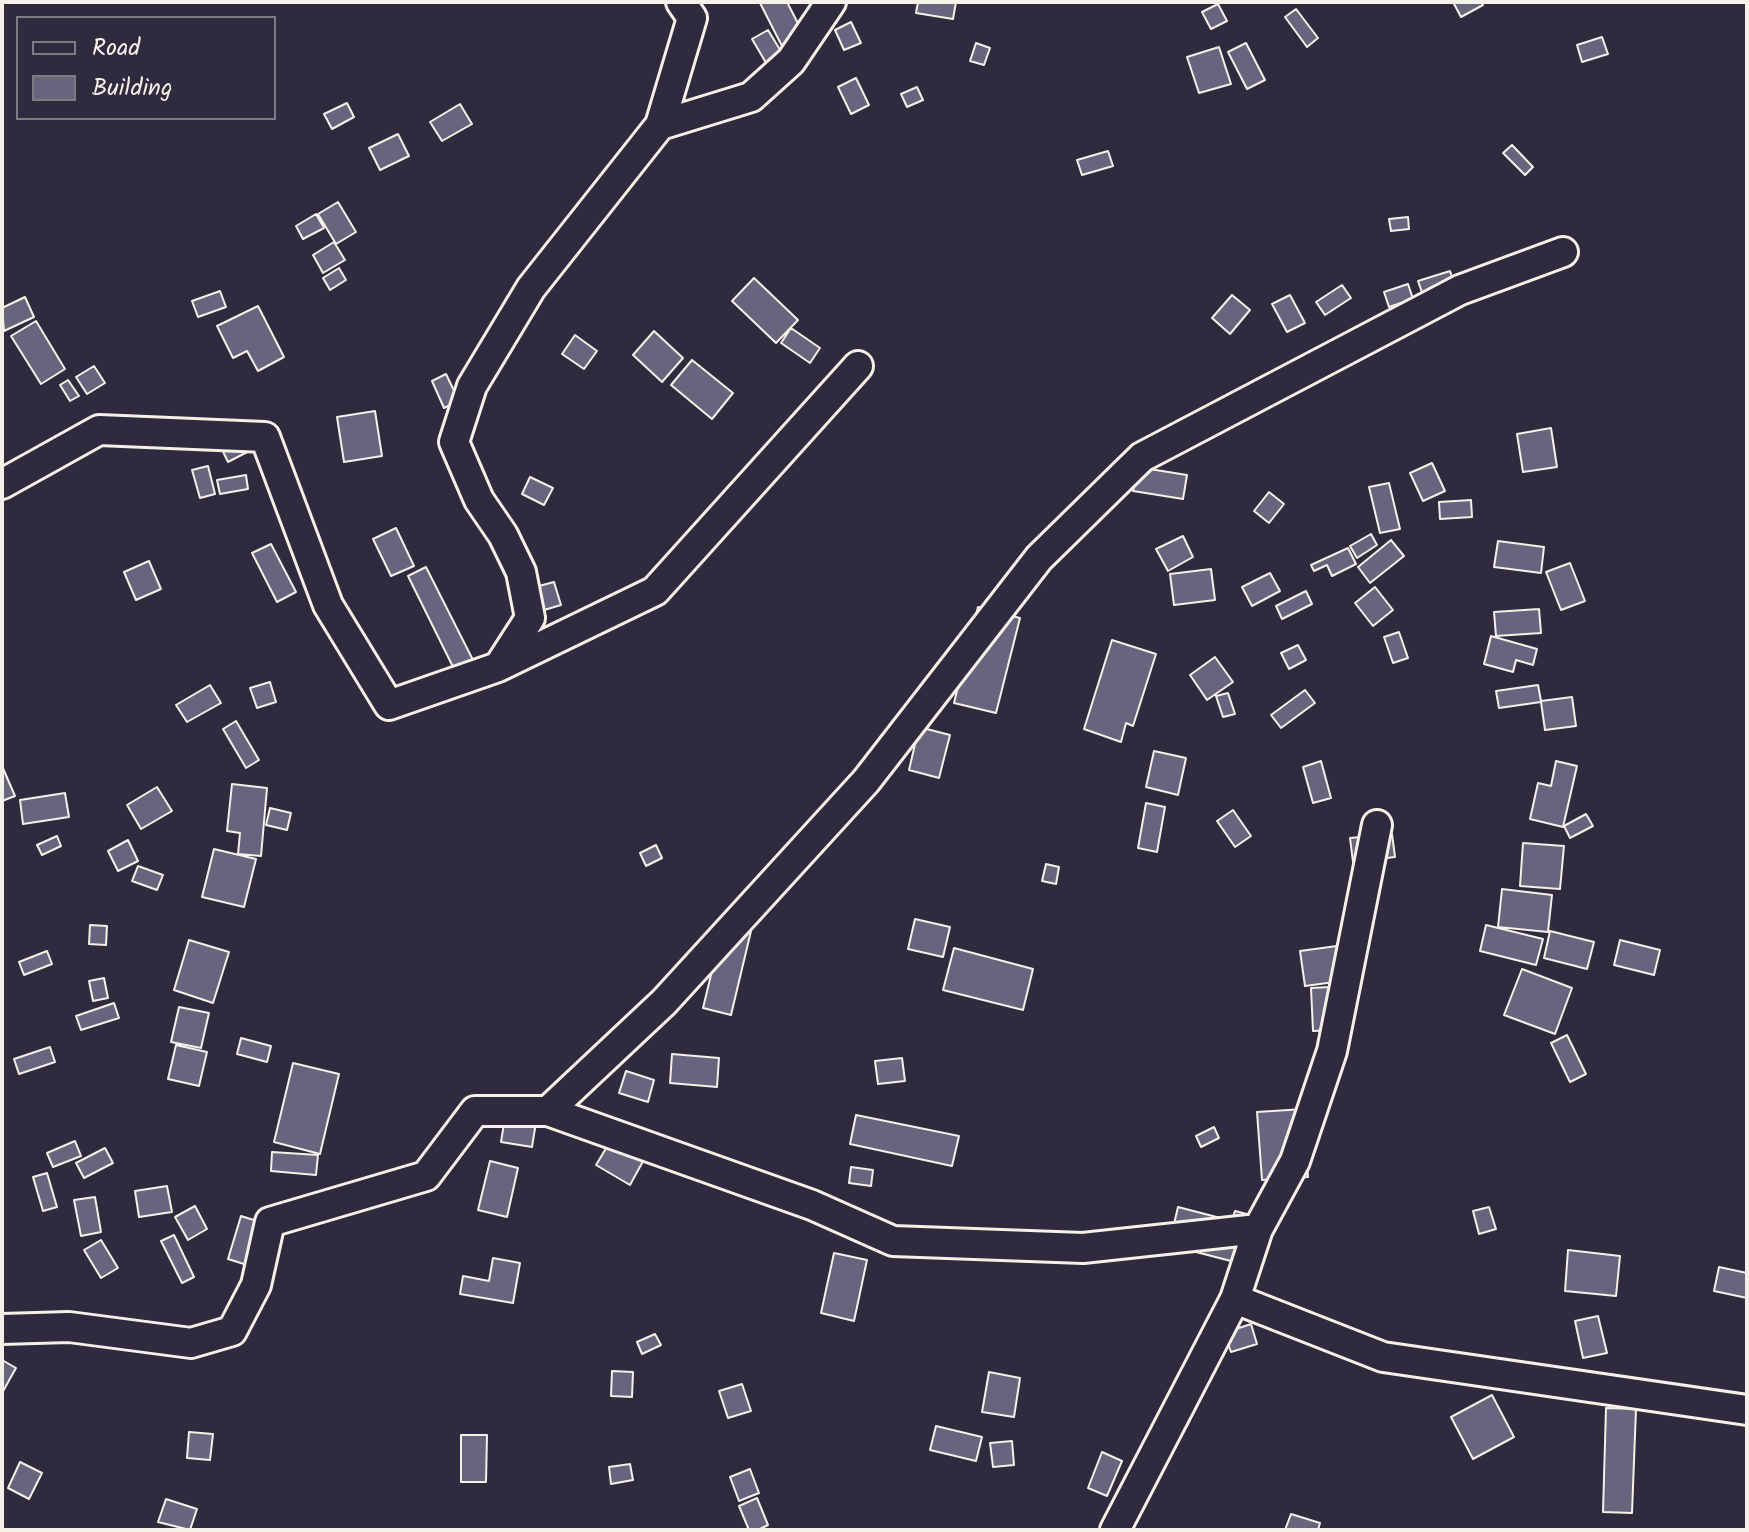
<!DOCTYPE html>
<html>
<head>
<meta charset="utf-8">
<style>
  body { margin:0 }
  #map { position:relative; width:1749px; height:1532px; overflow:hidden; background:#2f2a3d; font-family:Kalam,sans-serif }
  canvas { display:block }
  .frame { position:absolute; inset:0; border:4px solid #f4f1e8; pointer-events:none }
  .legend { position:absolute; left:16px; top:16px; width:260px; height:104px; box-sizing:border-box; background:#2f2a3d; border:2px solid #7e7a81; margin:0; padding:10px 14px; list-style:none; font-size:24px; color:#f4f1e8 }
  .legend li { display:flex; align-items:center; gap:16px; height:40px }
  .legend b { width:40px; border:2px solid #7e7a81 }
</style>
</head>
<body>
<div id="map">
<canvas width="1749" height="1532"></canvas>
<div class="frame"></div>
<ul class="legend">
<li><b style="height:10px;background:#2f2a3d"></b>Road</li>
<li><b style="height:22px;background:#69647e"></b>Building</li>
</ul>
</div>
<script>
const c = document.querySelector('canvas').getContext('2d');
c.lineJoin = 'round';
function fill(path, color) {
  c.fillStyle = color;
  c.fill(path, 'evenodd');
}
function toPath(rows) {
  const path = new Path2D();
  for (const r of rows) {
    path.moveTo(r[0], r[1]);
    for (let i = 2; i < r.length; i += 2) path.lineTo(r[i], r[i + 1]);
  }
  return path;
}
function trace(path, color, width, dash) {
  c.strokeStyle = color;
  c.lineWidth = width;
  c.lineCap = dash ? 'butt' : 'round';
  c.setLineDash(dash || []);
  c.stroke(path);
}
const building = toPath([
  [787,2,806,39,784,50,760,3,787,2],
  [918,2,956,2,953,19,916,13,918,2],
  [1453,2,1481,2,1483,5,1461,17,1453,2],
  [1218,4,1227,21,1211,29,1202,12,1218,4],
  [1296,9,1318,38,1307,47,1285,17,1296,9],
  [851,22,861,43,844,50,835,30,851,22],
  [768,30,785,58,769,68,752,39,768,30],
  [1602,37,1608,54,1582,62,1577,45,1602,37],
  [976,43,990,48,984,65,970,61,976,43],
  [1246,43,1265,80,1247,89,1228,52,1246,43],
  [1219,47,1231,84,1199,93,1187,57,1219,47],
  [856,78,869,105,851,114,838,87,856,78],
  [917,87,923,100,907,107,901,94,917,87],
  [347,103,354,117,332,129,324,114,347,103],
  [460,104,472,124,442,141,430,122,460,104],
  [398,134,409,156,380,170,369,148,398,134],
  [1512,145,1533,167,1525,175,1503,153,1512,145],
  [1108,151,1113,166,1082,175,1077,160,1108,151],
  [338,202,356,232,336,244,318,214,338,202],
  [316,214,324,228,303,239,296,226,316,214],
  [1408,217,1409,229,1391,231,1389,219,1408,217],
  [334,242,345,260,323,273,313,255,334,242],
  [339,268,346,280,330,290,323,278,339,268],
  [1450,271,1456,288,1424,298,1418,281,1450,271],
  [754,278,798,320,776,343,732,301,754,278],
  [1408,284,1413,299,1389,307,1384,292,1408,284],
  [1342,285,1351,298,1325,315,1316,302,1342,285],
  [220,291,226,307,198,317,192,301,220,291],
  [1232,295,1250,310,1230,334,1212,318,1232,295],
  [1290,295,1305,323,1287,332,1272,304,1290,295],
  [25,297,34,317,4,331,2,308,25,297],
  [258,306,284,357,258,371,247,351,233,358,217,326,258,306],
  [36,321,65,369,41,384,11,336,36,321],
  [791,328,820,348,810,363,781,343,791,328],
  [654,331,683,358,662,382,633,355,654,331],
  [575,335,597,351,584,369,562,354,575,335],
  [692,360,733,393,712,419,671,385,692,360],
  [94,366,105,383,87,394,76,377,94,366],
  [446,374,459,401,444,408,432,381,446,374],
  [68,380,79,396,70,401,60,385,68,380],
  [375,411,382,456,344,462,337,417,375,411],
  [1551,428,1557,467,1523,472,1517,434,1551,428],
  [217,439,253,449,228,462,217,439],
  [1432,463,1445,491,1423,501,1410,473,1432,463],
  [208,466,215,494,200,498,192,470,208,466],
  [1137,467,1187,475,1183,499,1133,491,1137,467],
  [246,475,248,489,220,494,217,480,246,475],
  [530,477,553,488,544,505,522,494,530,477],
  [1389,483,1400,529,1380,533,1369,487,1389,483],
  [1269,492,1284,504,1269,523,1254,511,1269,492],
  [1471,500,1472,517,1440,519,1439,502,1471,500],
  [396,528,414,566,391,576,373,539,396,528],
  [1371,534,1377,545,1357,558,1350,546,1371,534],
  [1183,536,1193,557,1168,571,1156,549,1183,536],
  [1391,540,1404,556,1370,583,1358,567,1391,540],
  [1498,541,1544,547,1541,573,1494,567,1498,541],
  [271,544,296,592,277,602,252,553,271,544],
  [1348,548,1356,564,1332,576,1327,565,1314,571,1311,565,1348,548],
  [149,561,161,589,136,600,124,572,149,561],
  [1570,563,1585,601,1561,610,1546,572,1570,563],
  [426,567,477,668,458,677,408,576,426,567],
  [1211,569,1215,600,1174,605,1170,574,1211,569],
  [1270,573,1280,591,1252,606,1242,587,1270,573],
  [554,582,561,605,541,611,535,587,554,582],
  [1375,587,1393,610,1373,626,1355,603,1375,587],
  [1306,591,1312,604,1282,619,1276,606,1306,591],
  [978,607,1020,618,996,713,954,703,978,607],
  [1539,609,1541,633,1496,636,1494,612,1539,609],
  [1399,632,1408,658,1393,663,1384,637,1399,632],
  [1491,636,1537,649,1533,665,1516,660,1513,672,1484,664,1491,636],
  [1112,640,1156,654,1133,726,1126,723,1121,742,1084,729,1112,640],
  [1298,645,1306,660,1289,669,1281,653,1298,645],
  [1215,657,1233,682,1207,700,1190,675,1215,657],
  [270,682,276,702,257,708,250,688,270,682],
  [210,685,221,703,187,722,176,705,210,685],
  [1538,685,1541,701,1572,697,1576,726,1545,730,1541,702,1499,708,1496,691,1538,685],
  [1305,690,1315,703,1281,728,1271,715,1305,690],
  [1228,693,1235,714,1223,717,1216,696,1228,693],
  [236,721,259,760,246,768,223,729,236,721],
  [919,727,950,735,939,778,909,770,919,727],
  [1154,751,1186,758,1178,795,1146,787,1154,751],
  [1321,761,1331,798,1313,803,1303,767,1321,761],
  [1556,761,1577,766,1563,827,1530,819,1538,783,1551,786,1556,761],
  [2,766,15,796,2,801,2,766],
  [232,784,267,788,261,856,238,854,240,833,227,831,232,784],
  [157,787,172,811,141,829,127,805,157,787],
  [65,793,69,817,23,824,20,800,65,793],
  [1146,803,1165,807,1157,852,1138,848,1146,803],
  [270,808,291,813,287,830,266,825,270,808],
  [1233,810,1251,836,1235,847,1217,821,1233,810],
  [1586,814,1593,826,1570,838,1564,826,1586,814],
  [1392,834,1395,857,1353,862,1350,838,1392,834],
  [57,836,61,846,42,855,37,845,57,836],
  [128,840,138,861,118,871,108,851,128,840],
  [1523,843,1564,846,1560,889,1520,886,1523,843],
  [656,845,662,858,646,866,640,853,656,845],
  [214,849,256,859,244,907,202,897,214,849],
  [1046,864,1059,867,1056,884,1042,881,1046,864],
  [138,866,163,875,157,890,132,881,138,866],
  [1502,889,1552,895,1548,932,1498,927,1502,889],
  [915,919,950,927,943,957,908,949,915,919],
  [90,925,107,926,106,945,89,944,90,925],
  [723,925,751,931,731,1015,703,1008,723,925],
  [1486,925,1543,939,1536,965,1480,951,1486,925],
  [1550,931,1594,942,1587,969,1544,958,1550,931],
  [189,940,229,952,213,1003,174,990,189,940],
  [1620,940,1660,950,1654,975,1614,965,1620,940],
  [1337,946,1342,981,1305,986,1300,951,1337,946],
  [954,948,1033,969,1023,1010,943,990,954,948],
  [47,951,52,964,24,975,19,962,47,951],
  [1522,969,1572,988,1555,1034,1504,1015,1522,969],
  [104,978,108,998,93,1001,89,981,104,978],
  [1330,987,1332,1030,1313,1031,1311,988,1330,987],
  [114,1003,119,1018,81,1030,76,1016,114,1003],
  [179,1007,209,1013,201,1048,171,1042,179,1007],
  [1567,1035,1586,1074,1570,1082,1551,1043,1567,1035],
  [241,1038,271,1046,267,1062,237,1054,241,1038],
  [176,1045,207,1052,199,1086,168,1079,176,1045],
  [50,1047,55,1062,19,1074,14,1059,50,1047],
  [672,1054,719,1058,717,1087,670,1083,672,1054],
  [902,1058,905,1081,878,1084,875,1061,902,1058],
  [293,1063,339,1074,320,1154,274,1142,293,1063],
  [626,1071,654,1080,648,1102,619,1093,626,1071],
  [1304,1109,1308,1177,1262,1180,1257,1112,1304,1109],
  [856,1115,959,1136,952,1166,850,1144,856,1115],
  [505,1117,536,1122,532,1147,501,1142,505,1117],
  [1214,1127,1219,1138,1201,1147,1196,1136,1214,1127],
  [614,1135,647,1154,630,1185,596,1165,614,1135],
  [75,1141,81,1156,53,1167,47,1153,75,1141],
  [105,1148,113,1163,84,1178,76,1163,105,1148],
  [272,1152,318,1155,316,1175,271,1171,272,1152],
  [490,1161,518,1168,507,1217,478,1210,490,1161],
  [851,1167,873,1170,871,1186,849,1183,851,1167],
  [47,1173,57,1207,43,1211,33,1177,47,1173],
  [167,1186,172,1212,139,1217,135,1191,167,1186],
  [95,1197,101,1232,81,1236,74,1200,95,1197],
  [195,1206,207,1229,188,1240,175,1217,195,1206],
  [1178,1207,1232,1221,1235,1211,1270,1220,1258,1268,1169,1245,1178,1207],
  [1489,1207,1496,1229,1479,1234,1473,1211,1489,1207],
  [241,1216,260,1222,247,1265,228,1259,241,1216],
  [174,1235,194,1277,182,1283,161,1241,174,1235],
  [101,1240,118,1268,101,1278,84,1250,101,1240],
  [1568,1250,1620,1256,1616,1296,1565,1291,1568,1250],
  [834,1253,867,1260,854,1321,821,1313,834,1253],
  [493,1258,520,1263,513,1303,460,1294,463,1276,489,1281,493,1258],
  [1719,1267,1747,1273,1747,1298,1714,1291,1719,1267],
  [1598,1316,1607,1353,1583,1358,1575,1321,1598,1316],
  [1251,1324,1257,1344,1231,1352,1224,1333,1251,1324],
  [655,1334,661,1345,642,1354,637,1342,655,1334],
  [2,1360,16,1368,2,1393,2,1360],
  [612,1371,633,1372,632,1397,611,1396,612,1371],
  [989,1372,1020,1378,1014,1417,982,1412,989,1372],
  [742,1384,751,1411,728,1418,719,1391,742,1384],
  [1492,1395,1514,1437,1473,1459,1451,1417,1492,1395],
  [1606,1408,1636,1409,1632,1513,1603,1512,1606,1408],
  [936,1426,982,1437,976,1461,930,1450,936,1426],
  [189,1432,213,1434,210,1460,187,1458,189,1432],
  [461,1435,487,1435,486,1482,461,1482,461,1435],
  [1012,1441,1014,1465,993,1467,990,1443,1012,1441],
  [1102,1452,1122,1461,1107,1496,1088,1488,1102,1452],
  [20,1462,42,1473,29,1499,8,1488,20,1462],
  [630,1464,633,1480,611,1484,609,1467,630,1464],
  [750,1469,759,1493,739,1501,730,1477,750,1469],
  [757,1498,768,1525,758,1530,749,1530,739,1506,757,1498],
  [166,1499,197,1509,190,1530,158,1522,166,1499],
  [1291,1514,1320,1523,1318,1530,1285,1530,1291,1514]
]);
const minor = toPath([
  [660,125,751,97,791,61,831,2],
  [2,484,99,430,265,437,328,605,389,705,498,667,655,591,858,366],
  [499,666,530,618,521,572,503,535,479,500,454,442,472,386,531,288,660,125,692,18,681,2],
  [548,1111,664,1002,866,781,1039,558,1142,457,1460,290,1563,252],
  [1235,1299,1383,1357,1747,1410],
  [2,1329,69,1327,191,1343,232,1331,256,1285,270,1222,426,1176,475,1111,548,1111,812,1205,893,1241,1083,1248,1258,1229],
  [1115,1530,1235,1299,1258,1229,1295,1161,1332,1051,1377,825]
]);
fill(building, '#69647e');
trace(building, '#f4f1e8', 2);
trace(minor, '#f4f1e8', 34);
trace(minor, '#2f2a3d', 28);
</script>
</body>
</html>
